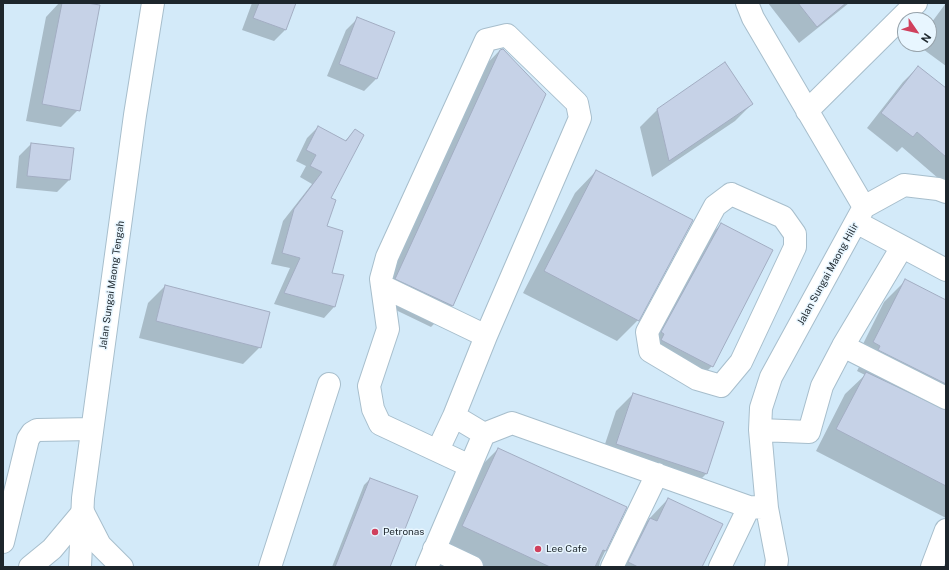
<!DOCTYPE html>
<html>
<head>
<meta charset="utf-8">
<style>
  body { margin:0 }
  #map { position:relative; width:949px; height:570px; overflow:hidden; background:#d3eaf9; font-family:"Public Sans",sans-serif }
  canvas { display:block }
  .frame { position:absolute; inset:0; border:4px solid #1d262c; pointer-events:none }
  .north { position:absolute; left:897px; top:12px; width:40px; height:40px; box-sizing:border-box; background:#e8f6ff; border:1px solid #97a3ab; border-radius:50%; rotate:124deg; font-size:11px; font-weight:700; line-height:16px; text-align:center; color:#1d262c }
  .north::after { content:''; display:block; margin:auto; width:14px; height:18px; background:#d0405d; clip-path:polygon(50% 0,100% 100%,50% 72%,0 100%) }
</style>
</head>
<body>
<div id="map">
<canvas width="949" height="570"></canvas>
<div class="frame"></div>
<div class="north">N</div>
</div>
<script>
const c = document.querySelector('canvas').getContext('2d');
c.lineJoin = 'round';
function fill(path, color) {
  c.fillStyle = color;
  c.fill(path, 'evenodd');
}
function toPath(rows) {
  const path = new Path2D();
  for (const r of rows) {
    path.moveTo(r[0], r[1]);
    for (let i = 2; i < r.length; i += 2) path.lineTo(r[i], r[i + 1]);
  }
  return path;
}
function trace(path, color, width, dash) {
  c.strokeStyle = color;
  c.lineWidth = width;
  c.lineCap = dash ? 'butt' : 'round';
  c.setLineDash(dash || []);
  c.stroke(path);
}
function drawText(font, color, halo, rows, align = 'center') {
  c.font = font + ' "Public Sans",sans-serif';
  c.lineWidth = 3;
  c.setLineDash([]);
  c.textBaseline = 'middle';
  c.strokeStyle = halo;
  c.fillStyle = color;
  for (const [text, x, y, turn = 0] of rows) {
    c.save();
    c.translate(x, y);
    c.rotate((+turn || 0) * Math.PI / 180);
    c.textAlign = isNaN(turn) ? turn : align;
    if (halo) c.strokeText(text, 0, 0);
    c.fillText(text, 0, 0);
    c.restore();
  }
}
const shadow = toPath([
  [59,3,82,3,78,110,61,127,26,121,46,17],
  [252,3,295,3,286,29,274,41,242,30],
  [768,3,849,3,799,43],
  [946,3,946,66,916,44,929,44,929,26],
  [358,18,394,33,376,79,364,91,327,76,346,30],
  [500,50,545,94,452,306,431,327,375,300,479,72],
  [918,67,946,89,946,185,902,147,897,152,867,128,903,82],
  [752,104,735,121,652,177,640,127,658,109],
  [318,127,345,141,355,130,330,199,326,227,331,274,342,275,334,307,324,318,274,304,290,268,271,264,283,221,312,184,300,177,306,166,296,161,307,138],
  [31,144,73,149,69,180,57,192,16,188,19,156],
  [596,171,638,320,617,341,523,293,575,193],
  [721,224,712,366,695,383,644,357,704,242],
  [906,280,946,301,946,518,816,451,845,394,865,375,857,371,859,367,853,364,884,302],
  [165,286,260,347,243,364,139,338,148,303],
  [633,394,706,474,689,491,599,462,616,411],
  [498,449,626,508,600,562,599,567,486,567,442,547,478,469],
  [370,479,388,567,332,567,364,485],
  [668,499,701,567,616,567,629,540]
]);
const building = toPath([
  [62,3,87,3,100,5,80,111,42,104,62,3],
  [259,3,296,3,286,30,253,18,259,3],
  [798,3,846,3,817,27,798,3],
  [357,17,395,32,377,79,339,64,357,17],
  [503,49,546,94,453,306,395,279,500,50,503,49],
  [725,62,753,104,669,161,657,109,725,62],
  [918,66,946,88,946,157,917,132,913,137,881,113,918,66],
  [318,126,346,141,355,129,364,135,331,198,336,200,327,226,343,231,332,273,344,275,335,307,284,293,300,258,282,253,294,209,322,172,310,166,316,155,306,150,318,126],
  [31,143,74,148,70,180,27,176,31,143],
  [596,170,693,220,639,321,544,271,596,170],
  [721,223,773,250,713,367,661,340,664,334,661,332,721,223],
  [905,279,946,300,946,384,878,350,880,346,873,342,905,279],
  [165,285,270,312,261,348,156,321,165,285],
  [866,372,946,410,946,486,836,429,866,372],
  [633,393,724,422,707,474,616,444,633,393],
  [498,448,627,507,606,551,603,550,595,567,550,567,462,526,498,448],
  [370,478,418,496,390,567,335,567,370,478],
  [668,498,723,524,702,567,638,567,628,562,650,518,657,521,668,498]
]);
const minor = toPath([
  [747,3,753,18,864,207,771,377,761,408,760,430,767,508,777,560,776,567],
  [807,111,916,3],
  [731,194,783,217,795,234,795,247,741,362,721,386,697,379,650,351,647,332,715,206,731,194],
  [864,207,904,185,938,189,946,192],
  [856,222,946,270],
  [382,286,486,336],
  [843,346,946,398],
  [760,430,809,432,822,386,843,346,902,247],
  [438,450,454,416],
  [470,466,380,424,373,409,369,386,388,329,381,279,387,257,486,40,507,35,577,103,580,118,486,336,454,416,484,434],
  [3,542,28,439,32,433,37,430,92,429],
  [434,549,472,567],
  [80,567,83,498,135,115,153,3],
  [270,567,329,384],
  [427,567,484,434,512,423,749,507,767,508],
  [612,567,657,474],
  [720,567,749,507],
  [932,567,946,530]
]);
const major = toPath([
  [30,567,52,549,83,512,100,545,122,567]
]);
const markers = [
  [375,532,4,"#d0405d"],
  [538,549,4,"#d0405d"]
];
const streetNames = [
  ["Jalan Sungai Maong Hilir",828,274,-61],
  ["Jalan Sungai Maong Tengah",112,285,-82]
];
const poiNames = [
  ["Petronas",383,532],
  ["Lee Cafe",546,549]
];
fill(shadow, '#0003');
fill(building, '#c6d2e7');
trace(building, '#a2adc2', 1);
trace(minor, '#a7becc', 24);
trace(major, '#a7becc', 24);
trace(minor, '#fff', 22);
trace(major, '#fff', 22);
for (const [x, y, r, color] of markers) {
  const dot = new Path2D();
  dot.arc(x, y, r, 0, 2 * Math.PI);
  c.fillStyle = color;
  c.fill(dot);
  trace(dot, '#e8f6ff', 1.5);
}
drawText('10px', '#1d262c', '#e8f6ff', streetNames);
drawText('10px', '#1d262c', '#e8f6ff', poiNames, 'left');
</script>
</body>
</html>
